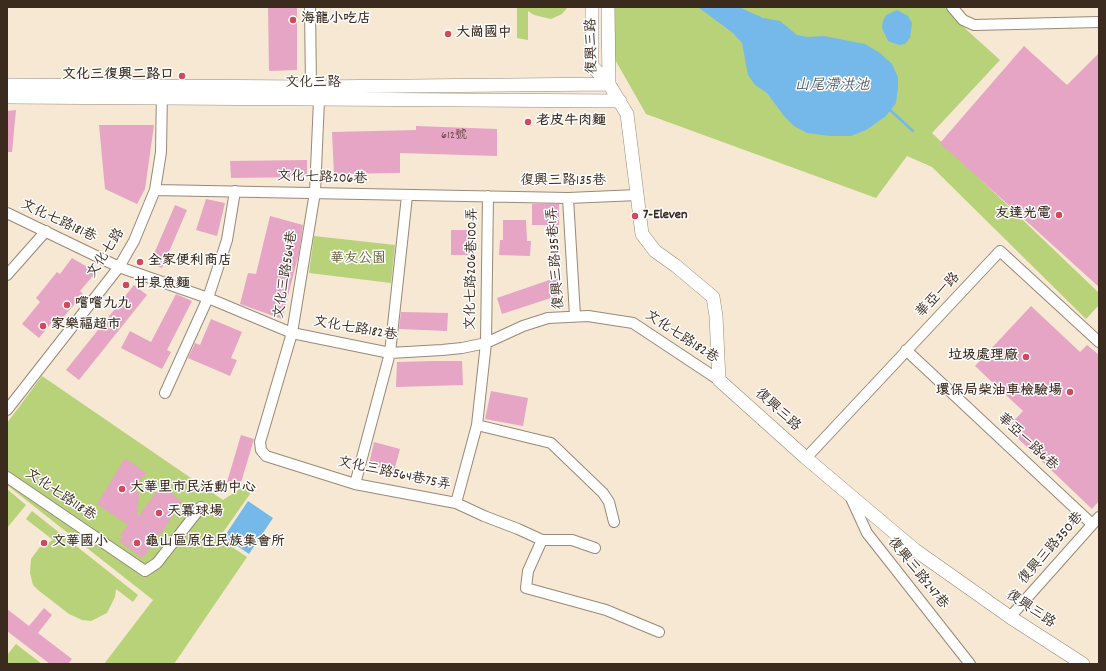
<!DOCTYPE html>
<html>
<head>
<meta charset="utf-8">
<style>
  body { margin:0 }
  #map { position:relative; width:1106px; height:671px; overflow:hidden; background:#f6e8d3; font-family:Dekko,sans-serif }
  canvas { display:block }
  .frame { position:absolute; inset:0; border:8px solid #3b2a1e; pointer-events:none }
</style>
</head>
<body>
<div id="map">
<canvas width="1106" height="671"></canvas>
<div class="frame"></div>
</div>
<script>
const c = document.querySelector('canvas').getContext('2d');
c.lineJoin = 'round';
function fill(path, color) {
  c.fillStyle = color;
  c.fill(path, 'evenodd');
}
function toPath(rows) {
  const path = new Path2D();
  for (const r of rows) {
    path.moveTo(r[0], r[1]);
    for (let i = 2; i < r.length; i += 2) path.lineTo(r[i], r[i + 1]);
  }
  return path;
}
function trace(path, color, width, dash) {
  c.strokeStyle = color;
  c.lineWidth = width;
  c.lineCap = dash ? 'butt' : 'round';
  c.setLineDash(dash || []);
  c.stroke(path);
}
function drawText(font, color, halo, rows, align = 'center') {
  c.font = font + ' Dekko,"LXGW WenKai TC",sans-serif';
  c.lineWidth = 3;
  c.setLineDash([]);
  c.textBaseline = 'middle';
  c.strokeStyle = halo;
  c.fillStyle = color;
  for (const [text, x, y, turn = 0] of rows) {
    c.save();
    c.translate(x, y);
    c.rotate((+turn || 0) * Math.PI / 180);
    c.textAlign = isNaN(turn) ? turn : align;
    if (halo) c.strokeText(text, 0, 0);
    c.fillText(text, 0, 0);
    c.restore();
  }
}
const green = toPath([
  [517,7,546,8,568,7,562,14,551,19,534,15,528,11,528,40,517,38],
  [613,7,946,7,958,22,1000,60,932,133,1099,293,1099,305,1086,319,932,167,907,156,876,198,646,114,613,56],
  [314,236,395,245,391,283,309,273],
  [42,376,223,500,246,485,250,494,219,538,247,557,174,664,104,664,153,600,7,485,7,423],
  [7,489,26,505,7,528],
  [32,511,138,595,133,602,116,589,115,597,107,613,91,621,82,620,69,614,38,590,33,585,30,573,31,559,40,547,53,540,26,519],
  [16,644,42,664,7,664,7,655]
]);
const water = toPath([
  [698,7,739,7,763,18,780,21,797,35,808,37,824,36,865,44,880,53,892,64,898,77,898,88,896,103,886,116,866,130,851,136,830,136,807,133,794,126,784,116,767,93,755,85,748,75,742,43,733,33],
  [897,10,908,16,912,23,910,38,905,44,899,45,888,41,882,28,883,21,886,15],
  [248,501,273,518,249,554,224,537]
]);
const stream = toPath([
  [889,109,913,131]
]);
const building = toPath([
  [268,7,297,7,297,70,269,71],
  [1024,46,1067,85,1099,53,1099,287,940,143],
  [16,110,12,152,7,152,7,111],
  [99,125,154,125,145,189,137,204,105,189],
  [416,126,497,129,497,156,400,153,400,173,334,174,332,132,416,130],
  [307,160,307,177,231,178,230,161],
  [206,199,225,203,217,236,196,230],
  [532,204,559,204,559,225,532,225],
  [175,205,187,210,162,268,150,263],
  [270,216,303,225,299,253,282,319,240,304,248,273,256,274],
  [503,220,526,220,527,241,531,241,530,256,499,255,500,240,503,240],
  [451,230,472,230,472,255,451,255],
  [72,258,96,272,80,291,83,294,61,320,57,316,39,338,22,324,40,302,36,298,57,272,60,274],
  [558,277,563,294,502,314,497,298],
  [134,285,147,295,79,380,66,370],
  [176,294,192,301,167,350,171,352,162,369,121,348,130,331,151,342],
  [1031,306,1080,352,1087,345,1099,355,1099,501,1092,509,1007,428,1023,411,975,366],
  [401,312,448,313,447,331,399,329],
  [211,319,242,332,231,358,237,360,230,376,188,358,195,343,200,345],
  [434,361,462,361,463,385,396,387,397,362],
  [491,391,528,398,523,426,485,419],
  [241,435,254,439,240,486,227,482],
  [374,442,400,449,394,471,369,464],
  [125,458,146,473,137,485,139,486,136,491,139,493,137,518,158,490,166,488,182,502,162,532,150,541,154,544,142,558,119,541,123,537,120,535,128,525,97,504],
  [44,608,52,615,38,633,72,659,68,664,50,664,7,631,7,609,29,626]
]);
const minor = toPath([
  [310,7,311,87,319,100,315,192,292,333,260,442,261,450,266,456,355,484,456,503,484,516,518,529,542,540,572,540,595,548],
  [952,7,963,20,974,25,1099,22],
  [155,190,568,198,638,195],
  [568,198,575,316],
  [7,213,119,267,208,298,292,333,390,353,442,350,462,348,486,343,523,326,548,318,588,316,633,323,719,380],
  [7,275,46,231],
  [906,350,1092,524],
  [165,393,208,298,227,240,235,191],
  [7,410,119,267,134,241,155,190,161,152,162,91],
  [477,425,551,443,603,493,609,502,614,522],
  [806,458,1000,251,1099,342],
  [7,477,145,571,157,563,201,507],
  [355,484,390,353,407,196],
  [850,496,867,533,970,664],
  [456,503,477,425,486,343,488,196],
  [542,540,528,571,526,588,606,610,659,632],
  [1010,617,1099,517]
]);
const tertiary = toPath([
  [592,7,592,66,609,84,627,114,642,234,655,251,676,266,713,297,716,316,719,380,806,458,915,550,1010,617,1083,664],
  [608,7,609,84],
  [7,85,311,87,609,84],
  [7,97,620,101]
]);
const markers = [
  [293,20,4,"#d1495b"],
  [448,34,4,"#d1495b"],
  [182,76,4,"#d1495b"],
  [528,122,4,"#d1495b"],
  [1059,215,4,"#d1495b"],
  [635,216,4,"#d1495b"],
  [140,262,4,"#d1495b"],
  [126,285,4,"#d1495b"],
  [67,305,4,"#d1495b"],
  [43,326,4,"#d1495b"],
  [1026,357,4,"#d1495b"],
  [1070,392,4,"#d1495b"],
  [122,489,4,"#d1495b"],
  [159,513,4,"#d1495b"],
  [44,543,4,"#d1495b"],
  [137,543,4,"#d1495b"]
];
const numberNames = [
  ["612號",454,136]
];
const poiNames = [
  ["海龍小吃店",301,20],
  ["大崗國中",456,34],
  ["文化三復興二路口",174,76,"right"],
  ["老皮牛肉麵",536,122],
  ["友達光電",1051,215,"right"],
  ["7-Eleven",643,216],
  ["全家便利商店",148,262],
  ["甘泉魚麵",134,285],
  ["嚐嚐九九",75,305],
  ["家樂福超市",51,326],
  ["垃圾處理廠",1018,357,"right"],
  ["環保局柴油車檢驗場",1062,392,"right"],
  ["大華里市民活動中心",130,489],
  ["天冪球場",167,513],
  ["文華國小",52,543],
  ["龜山區原住民族集會所",145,543]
];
const streetNames = [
  ["復興三路",593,46,-91],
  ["文化三路",313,84],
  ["文化七路206巷",322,179,2],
  ["復興三路135巷",563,182],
  ["文化七路181巷",58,222,25],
  ["文化七路",107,254,-57],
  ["復興三路135巷1弄",557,258,-94],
  ["文化七路206巷100弄",473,269,-89],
  ["文化三路564巷",287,275,-81],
  ["華亞一路",939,296,-46],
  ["文化七路182巷",355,330,10],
  ["文化七路182巷",681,338,33],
  ["復興三路",777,411,42],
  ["華亞一路6巷",1027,443,43],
  ["文化三路564巷75弄",394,475,12],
  ["文化七路118巷",60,496,34],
  ["復興三路350巷",1052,549,-49],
  ["復興三路247巷",917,574,51],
  ["復興三路",1030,610,34]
];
const parkNames = [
  ["華友公園",358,260]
];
const waterNames = [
  ["山尾滯洪池",832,87]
];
fill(green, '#b7d278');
fill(water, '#75b9eb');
trace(stream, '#75b9eb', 2.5);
fill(building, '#e6a5c4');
trace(minor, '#988978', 12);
trace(tertiary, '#988978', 14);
trace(minor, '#fff', 10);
trace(tertiary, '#fff', 13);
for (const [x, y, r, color] of markers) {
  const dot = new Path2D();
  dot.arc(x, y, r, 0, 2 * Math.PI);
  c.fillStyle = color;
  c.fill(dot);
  trace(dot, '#fff', 1.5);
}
drawText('12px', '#664948', null, numberNames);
drawText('bold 14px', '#3b2a1e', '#fff', poiNames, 'left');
drawText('14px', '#3b2a1e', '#fff', streetNames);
drawText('14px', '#605c39', '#fff', parkNames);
drawText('italic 15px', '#4f5c66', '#fff', waterNames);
</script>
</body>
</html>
